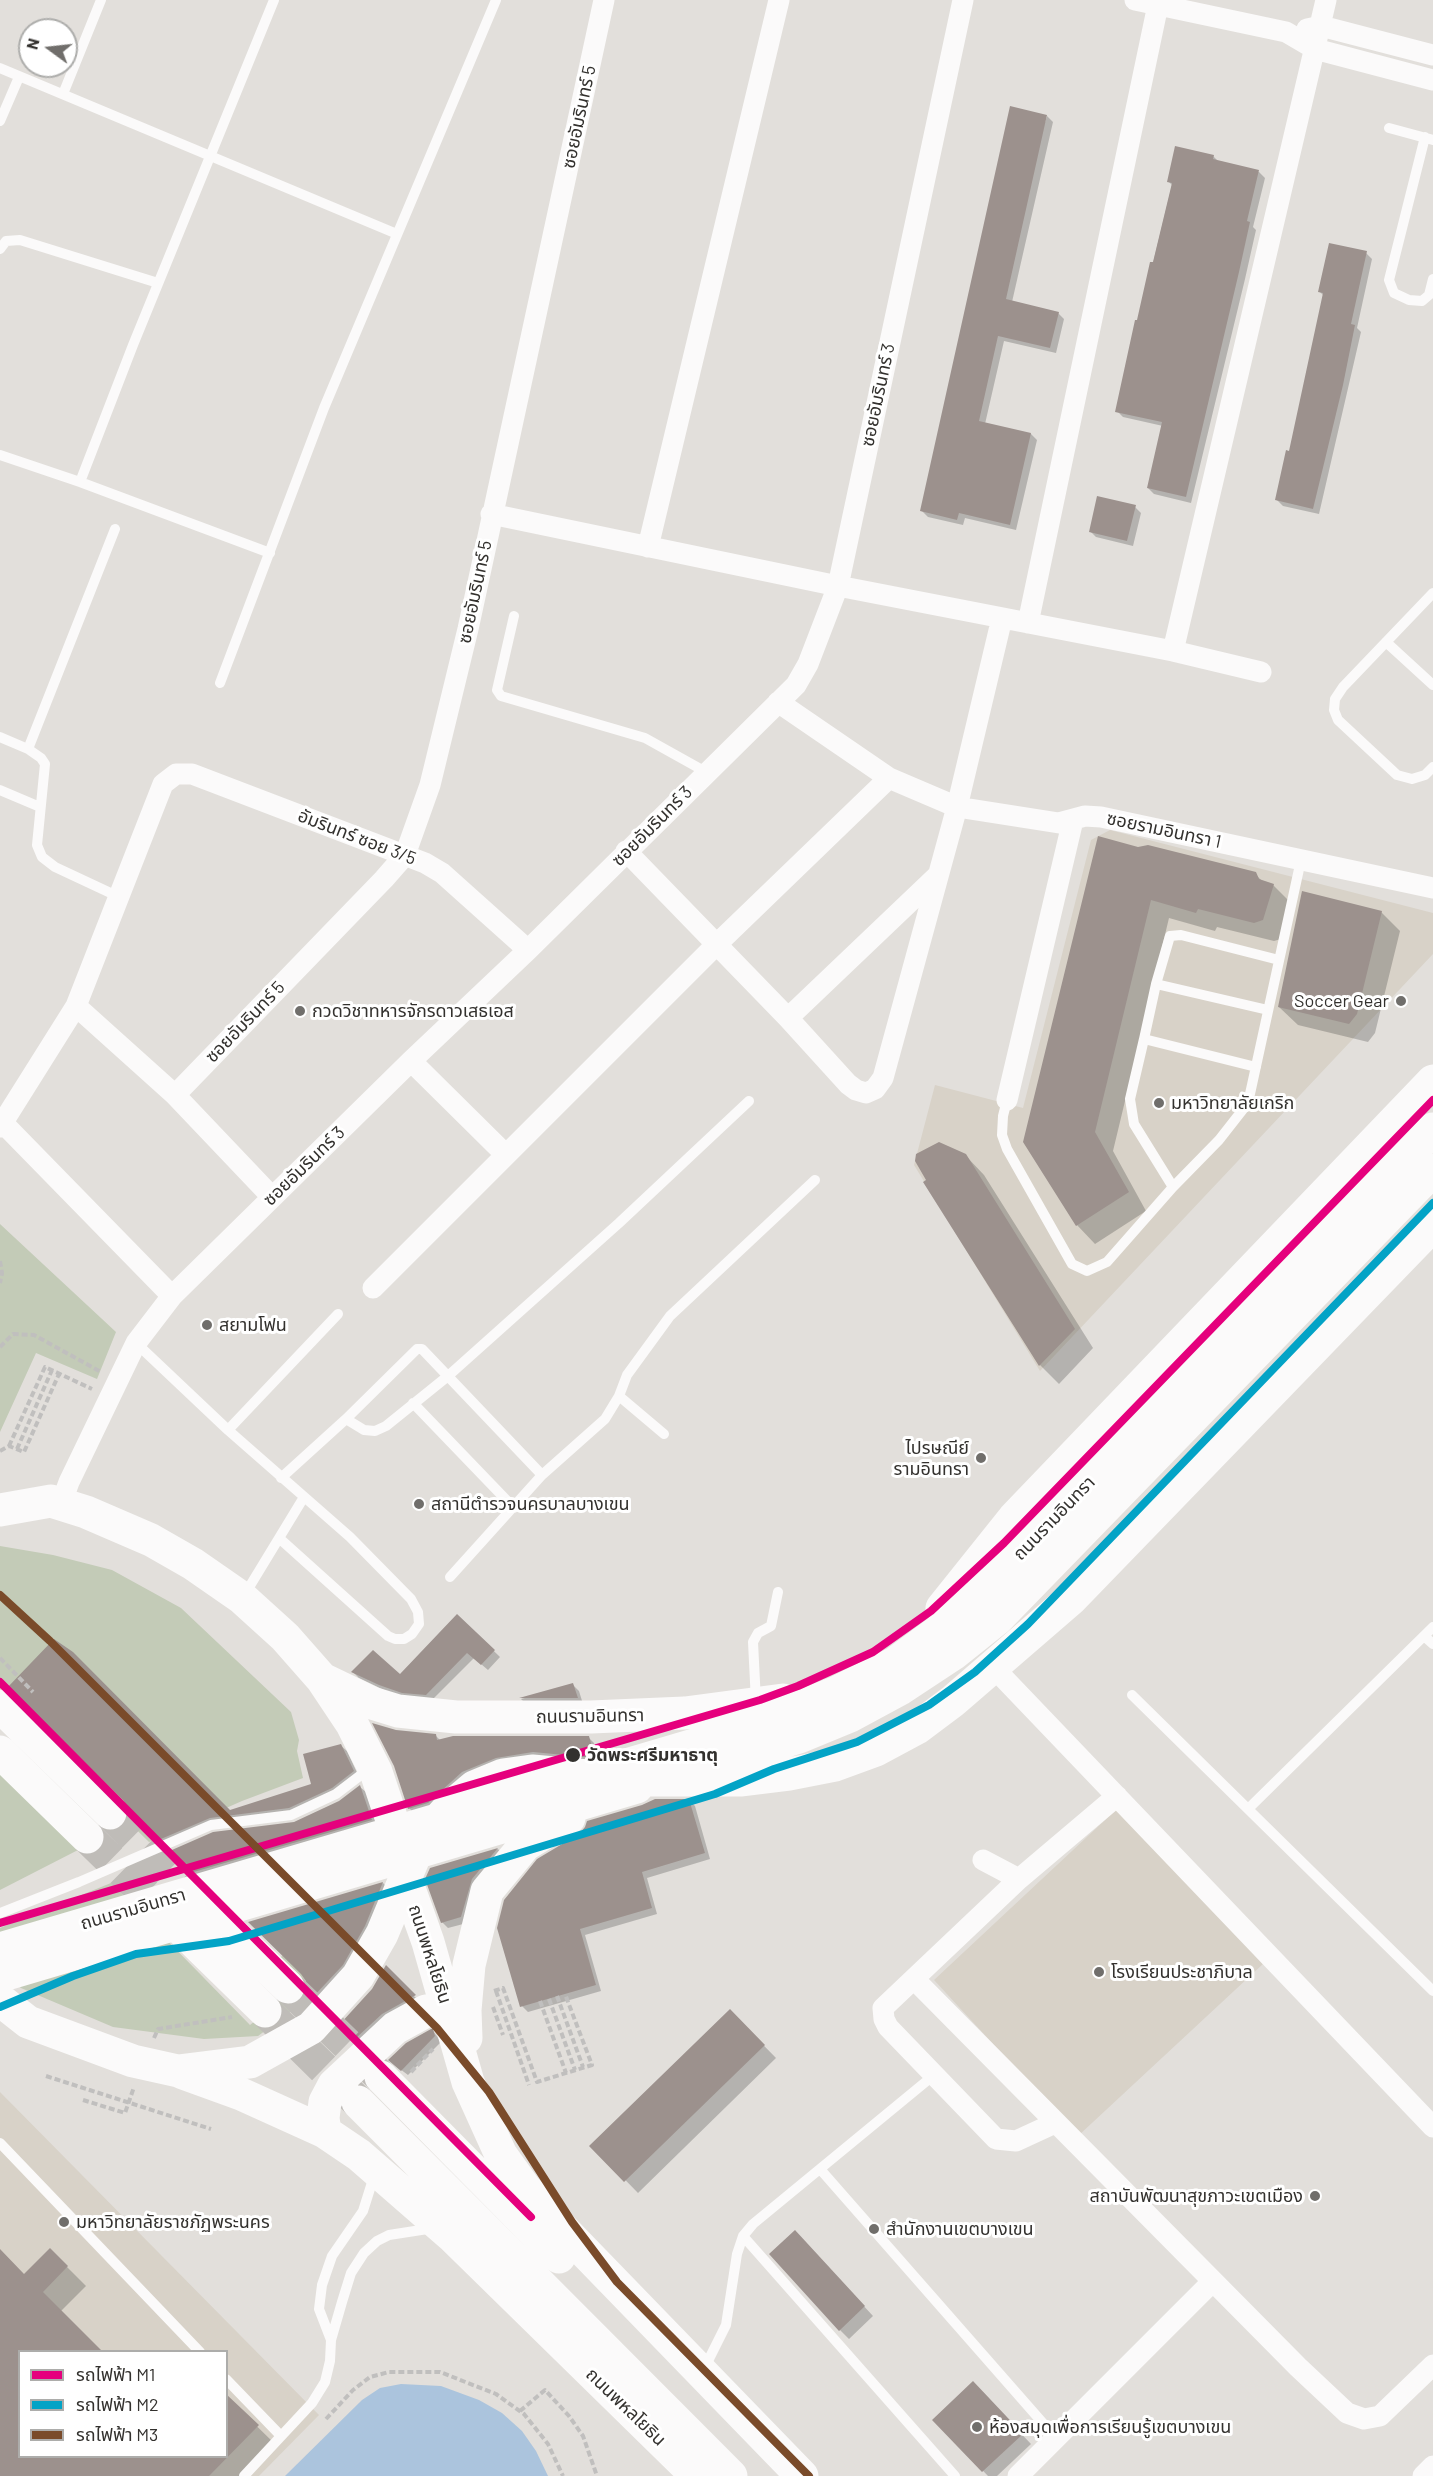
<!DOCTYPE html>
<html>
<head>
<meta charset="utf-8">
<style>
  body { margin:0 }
  #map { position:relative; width:1433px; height:2476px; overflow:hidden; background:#e2dfdb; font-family:Barlow,"Noto Sans Thai",sans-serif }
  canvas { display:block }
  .legend { position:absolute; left:18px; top:2350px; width:210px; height:108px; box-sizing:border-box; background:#fff; border:2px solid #adadab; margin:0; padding:8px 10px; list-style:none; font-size:18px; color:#33312e }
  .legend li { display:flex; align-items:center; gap:12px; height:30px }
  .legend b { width:30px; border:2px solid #adadab }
  .north { position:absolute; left:18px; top:18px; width:60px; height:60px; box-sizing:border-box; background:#fff; border:2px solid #adadab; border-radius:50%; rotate:285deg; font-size:16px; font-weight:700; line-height:24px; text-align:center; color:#33312e }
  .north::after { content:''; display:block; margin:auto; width:21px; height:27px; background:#706e6b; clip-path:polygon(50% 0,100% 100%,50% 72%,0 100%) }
</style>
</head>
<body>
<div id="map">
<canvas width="1433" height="2476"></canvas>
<ul class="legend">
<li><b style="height:8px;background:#e5007d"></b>รถไฟฟ้า M1</li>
<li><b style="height:8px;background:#03a3c6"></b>รถไฟฟ้า M2</li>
<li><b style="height:8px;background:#7a4b2a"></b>รถไฟฟ้า M3</li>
</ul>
<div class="north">N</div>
</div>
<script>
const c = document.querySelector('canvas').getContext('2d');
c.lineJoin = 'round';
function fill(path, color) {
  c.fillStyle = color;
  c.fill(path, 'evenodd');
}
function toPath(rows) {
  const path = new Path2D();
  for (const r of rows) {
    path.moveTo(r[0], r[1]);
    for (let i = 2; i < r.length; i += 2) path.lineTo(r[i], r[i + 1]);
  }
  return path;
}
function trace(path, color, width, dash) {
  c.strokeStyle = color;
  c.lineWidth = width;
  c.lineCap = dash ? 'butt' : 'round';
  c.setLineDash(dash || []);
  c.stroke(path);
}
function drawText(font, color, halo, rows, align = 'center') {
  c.font = font + ' Barlow,"Noto Sans Thai",sans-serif';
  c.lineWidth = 6;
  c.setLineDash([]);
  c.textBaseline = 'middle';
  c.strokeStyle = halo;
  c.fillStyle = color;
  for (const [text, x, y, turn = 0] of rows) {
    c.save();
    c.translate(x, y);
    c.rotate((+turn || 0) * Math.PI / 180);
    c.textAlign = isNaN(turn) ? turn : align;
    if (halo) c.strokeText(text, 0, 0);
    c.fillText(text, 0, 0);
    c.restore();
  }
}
const built = toPath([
  [1110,830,1433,913,1433,954,1040,1371,914,1165,935,1085,1023,1108,1091,840],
  [1119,1807,1263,1964,1078,2136,934,1980],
  [0,2092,319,2415,259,2476,0,2476],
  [20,2352,226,2352,226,2456,20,2456]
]);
const green = toPath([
  [0,1224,116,1332,97,1379,36,1353,0,1432],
  [0,1546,53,1555,112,1570,181,1608,291,1712,299,1740,297,1751,303,1778,242,1801,149,1842,0,1696],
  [0,1774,78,1850,0,1890],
  [111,1883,250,2025,295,1988,277,1961,324,1914,343,1949,289,2013,258,2036,204,2039,113,2027,21,1988,0,1972,0,1928]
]);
const water = toPath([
  [401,2384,441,2386,479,2400,502,2413,522,2431,536,2451,548,2476,285,2476,362,2400,380,2388]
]);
const shadow = toPath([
  [1047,116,1053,122,1012,302,1058,313,1064,319,1056,353,1004,341,985,424,1031,434,1037,440,1016,530,965,518,963,525,928,517,922,511],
  [1213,156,1219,162,1259,172,1265,178,1253,227,1256,230,1245,279,1191,503,1154,494,1148,488,1163,426,1123,417,1117,411,1172,185,1168,181],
  [1366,253,1372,259,1357,328,1361,332,1319,514,1283,506,1277,500,1290,453,1324,296,1320,292],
  [1135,507,1141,513,1133,546,1096,537,1090,531],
  [1138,849,1255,874,1263,882,1273,885,1292,904,1281,939,1274,941,1217,927,1215,931,1169,918,1113,1151,1146,1211,1095,1244,1077,1225],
  [1381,912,1400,931,1375,1033,1368,1042,1298,1025,1279,1007],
  [965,1155,984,1175,1093,1348,1059,1384,1040,1365,925,1182],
  [458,1616,500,1657,488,1670,474,1658,432,1700,409,1698,386,1691,359,1678,353,1672,400,1676],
  [573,1685,579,1691,583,1704,526,1704,521,1699],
  [8,1689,230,1811,313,1785,340,1745,347,1751,359,1777,295,1813,216,1823,161,1847,130,1816,129,1807,125,1799],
  [396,1731,435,1735,441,1741,588,1737,594,1743,600,1763,415,1814,409,1808],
  [360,1787,366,1792,377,1825,195,1879,168,1853,294,1823,340,1802],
  [689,1800,695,1806,710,1859,647,1878,657,1914,585,1935,601,1991,528,2012,522,2006,499,1928],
  [498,1849,503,1855,467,1923,448,1928,442,1922,431,1869],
  [383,1883,389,1889,371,1932,320,2002,308,1990,307,1981,303,1973,251,1923],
  [386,1968,420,2002,362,2044,342,2024,373,1989],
  [730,2011,776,2058,638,2193,592,2146],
  [433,2031,441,2042,408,2075,396,2066],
  [804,2241,873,2316,849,2339,840,2330],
  [50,2250,86,2286,20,2352,20,2456,226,2456,226,2396,276,2445,246,2476,0,2476,0,2251,24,2276],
  [973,2383,1031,2444,997,2476,988,2476,934,2420]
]);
const building = toPath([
  [1010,106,1047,115,1006,299,1059,312,1050,348,998,336,979,421,1031,433,1010,525,959,513,957,520,920,511],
  [1175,146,1214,155,1213,159,1259,170,1247,221,1250,222,1239,272,1186,497,1147,488,1162,422,1115,412,1135,320,1137,320,1150,262,1153,262,1172,183,1167,182],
  [1329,243,1367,251,1351,324,1355,325,1343,385,1313,509,1275,500,1286,450,1289,451,1323,293,1318,292],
  [1097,496,1136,505,1127,541,1089,532],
  [1098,836,1138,847,1148,845,1256,872,1259,879,1274,884,1263,920,1254,923,1198,909,1196,913,1151,900,1095,1132,1129,1192,1076,1226,1023,1142],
  [1302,891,1382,911,1357,1014,1349,1024,1278,1007],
  [939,1142,966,1154,1075,1329,1039,1366,923,1182,926,1180,915,1161,916,1154],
  [457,1614,495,1650,481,1665,467,1653,426,1695,402,1693,379,1685,351,1672,373,1650,400,1674],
  [54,1639,73,1652,230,1810,311,1784,303,1754,341,1744,354,1771,332,1788,289,1808,210,1818,154,1842,128,1817,128,1807,123,1800,13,1693,6,1689],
  [573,1683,578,1698,519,1698],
  [372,1723,396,1730,436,1734,437,1740,453,1736,589,1736,595,1758,533,1752,496,1758,462,1772,428,1803,408,1809,394,1766],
  [360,1785,372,1820,187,1874,165,1853,213,1832,294,1822,339,1801],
  [655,1799,689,1799,705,1853,642,1872,652,1908,580,1929,596,1985,520,2007,497,1928,504,1900,537,1859,579,1834,585,1827,587,1821,642,1805],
  [498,1848,472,1879,461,1917,441,1923,425,1879,430,1868],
  [383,1882,365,1926,343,1965,313,1997,306,1990,306,1981,301,1974,248,1922],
  [386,1965,416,1995,382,2014,355,2039,340,2024,372,1989],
  [730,2009,765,2045,624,2182,589,2146],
  [431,2029,433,2029,435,2036,401,2071,388,2060,406,2043],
  [795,2230,865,2306,839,2331,769,2254],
  [50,2248,68,2266,43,2292,103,2352,20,2352,20,2457,226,2457,226,2394,259,2425,209,2476,0,2476,0,2249,24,2274],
  [973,2381,1023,2434,982,2472,932,2420]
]);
const primaryTunnel = toPath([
  [110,1813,205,1907],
  [87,1837,174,1922],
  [288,1987,381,2077],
  [265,2011,358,2102]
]);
const path = toPath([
  [0,1261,2,1273,0,1283],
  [0,1347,13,1334,34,1335,101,1372],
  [9,1446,45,1367,92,1389],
  [17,1449,52,1370],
  [0,1451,9,1446,24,1452,59,1374],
  [0,1658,33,1692],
  [494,1991,503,1988,537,2082,592,2065,565,1994],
  [496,1991,529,2085],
  [557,1996,583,2067],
  [549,1999,575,2070],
  [540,2001,566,2073],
  [493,2007,503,2035],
  [154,2038,158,2029,232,2017],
  [411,2072,433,2049],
  [46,2076,211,2129],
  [83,2100,125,2113,134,2087],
  [520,2411,545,2390,569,2416,583,2436,597,2476],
  [326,2419,353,2390,370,2377,389,2372,440,2372,496,2394,524,2414,548,2444,563,2476]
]);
const lane = toPath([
  [0,68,397,234],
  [63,94,101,0],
  [0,121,19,77],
  [1389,128,1433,140],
  [1425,137,1389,280,1394,293,1409,300,1422,301,1429,295,1433,279],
  [0,249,6,241,20,240,158,283],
  [0,455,80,482,133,345,274,0],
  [80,482,270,553],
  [1433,593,1343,687,1335,699,1334,710,1338,720,1397,775,1412,779,1425,775,1433,767],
  [514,616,497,690,501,696,645,738,706,772],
  [1386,642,1433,685],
  [220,683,324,408,496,0],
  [0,737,28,749,41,758,45,764,37,845,42,857,55,867,117,896],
  [28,749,115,529],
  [0,790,40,807],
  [1156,984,1268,1010],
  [1144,1039,1156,984,1170,936,1181,935,1279,960],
  [1007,1100,1003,1116,1002,1135,1007,1149,1072,1264,1087,1271,1107,1262,1173,1187,1219,1140,1248,1103,1301,860],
  [1173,1187,1134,1124,1130,1099,1144,1039,1256,1067],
  [136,1343,228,1430,350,1537,411,1599,418,1612,419,1624,412,1634,404,1639,395,1639,388,1636,279,1538],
  [619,1396,664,1434],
  [413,1403,514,1508],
  [346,1419,417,1349,422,1349,542,1475,605,1419,619,1396,627,1375,670,1316,815,1180],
  [228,1430,338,1314],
  [281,1478,346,1419,364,1430,375,1431,386,1426,448,1376,619,1223,749,1101],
  [450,1577,542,1475],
  [245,1594,304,1497],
  [1424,1636,1433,1644],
  [1132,1695,1433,1991],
  [756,1702,753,1642,758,1633,771,1626,778,1592],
  [1248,1809,1433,1627],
  [0,1913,79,1882,211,1825,291,1815,336,1794,370,1768],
  [0,2143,200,2352],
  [820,2169,1056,2438],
  [743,2236,955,2476],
  [331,2340,319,2309,322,2285,332,2256,363,2211,375,2173],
  [704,2369,726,2325,737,2254,743,2236,753,2224,934,2075],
  [226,2379,281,2436],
  [244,2476,312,2403,325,2382,330,2361,331,2340,342,2302,351,2273,364,2253,377,2241,389,2235,434,2228]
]);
const street = toPath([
  [1135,0,1286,32,1315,49,1433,80],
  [1307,29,1321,26,1433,55],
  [491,514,838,586,1173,651,1261,672],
  [648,547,779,0],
  [1028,623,1159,0],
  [1173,651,1326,0],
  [778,702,889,778,957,807,1059,823,1085,816,1101,817,1433,888],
  [626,851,788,1018,848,1084,856,1090,866,1093,875,1089,883,1078,957,807,1002,618],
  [76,1006,175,1095,272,1197],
  [788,1018,937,876],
  [411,1061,505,1154],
  [175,1095,384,879,405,855,430,785,468,629,604,0],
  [1007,1100,1073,820],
  [3,1123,172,1296],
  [0,1127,76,1006,163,784,176,774,192,774,425,863,442,873,528,950],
  [373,1288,717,944,889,778],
  [61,1504,69,1482,136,1343,172,1296,411,1061,528,950,796,685,808,664,838,586,963,0],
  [994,1668,1433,2127],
  [983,1860,1019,1879,1117,1796],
  [1019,1879,883,2008,884,2019,888,2027,996,2139,1016,2141,1055,2123],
  [914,1979,1298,2367,1347,2413,1364,2419,1380,2416,1433,2365],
  [1018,2476,1213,2281],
  [1423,2476,1433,2466]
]);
const primary = toPath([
  [0,1510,51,1501,86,1512,151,1540,193,1564,242,1598,285,1637,322,1679,352,1724,376,1772,391,1817,406,1880,428,1942,468,2082,501,2155,524,2187,551,2217,802,2476],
  [942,1608,1014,1518,1433,1081],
  [322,1679,372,1703,398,1711,456,1717,591,1717,685,1713,783,1700],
  [0,1706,110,1813],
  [0,1752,87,1837],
  [695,1769,799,1737,850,1716,900,1689,953,1654,998,1618,1433,1170],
  [609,1770,731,1734,837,1692,895,1663,936,1633,976,1599,1433,1129],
  [205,1907,288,1987],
  [180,1928,265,2011],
  [0,1949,562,1783],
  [0,1976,637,1787],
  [0,2000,28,2022,133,2061,178,2071,250,2062,311,2028,358,1976,382,1934,422,1838,448,1809,474,1787,503,1775,532,1771,632,1780,740,1780,789,1774,835,1765,876,1750,917,1728,953,1701,1071,1599,1433,1225],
  [466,2038,465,2010,469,1965,487,1891,525,1845,569,1818],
  [183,2073,241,2094,325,2132,359,2155,452,2236,697,2476],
  [381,2077,559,2257],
  [358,2102,731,2476],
  [325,2132,323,2118,325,2102,334,2085,395,2028,426,2011,439,2010,450,2018]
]);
const metro1 = toPath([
  [0,1682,531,2217],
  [0,1923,760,1700,798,1686,873,1652,931,1611,1004,1543,1433,1100]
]);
const metro2 = toPath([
  [0,2007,73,1976,136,1954,229,1941,715,1794,774,1769,857,1742,929,1705,975,1672,1028,1624,1433,1203]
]);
const metro3 = toPath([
  [0,1595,50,1641,437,2028,489,2092,572,2222,617,2282,809,2476]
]);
const markers = [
  [1401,1001,6,"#706e6b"],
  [300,1011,6,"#706e6b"],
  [1159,1103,6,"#706e6b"],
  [207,1325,6,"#706e6b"],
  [981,1458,6,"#706e6b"],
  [419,1504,6,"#706e6b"],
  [573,1755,8,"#33312e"],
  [1099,1972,6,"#706e6b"],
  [1315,2196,6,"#706e6b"],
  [64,2222,6,"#706e6b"],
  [874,2229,6,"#706e6b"],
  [977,2427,6,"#706e6b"]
];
const streetNames = [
  ["ซอยอัมรินทร์ 5",579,117,-78],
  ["ซอยอัมรินทร์ 3",878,395,-78],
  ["ซอยอัมรินทร์ 5",475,592,-78],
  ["ซอยอัมรินทร์ 3",652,826,-45],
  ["ซอยรามอินทรา 1",1164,830,12],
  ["อัมรินทร์ ซอย 3/5",357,837,21],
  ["ซอยอัมรินทร์ 5",245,1022,-46],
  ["ซอยอัมรินทร์ 3",304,1166,-44],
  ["ถนนรามอินทรา",1054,1518,-46],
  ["ถนนรามอินทรา",590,1716,-1],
  ["ถนนรามอินทรา",133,1909,-16],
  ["ถนนพหลโยธิน",430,1954,72],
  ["ถนนพหลโยธิน",626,2407,44]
];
const poiNames = [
  ["Soccer Gear",1389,1001,"right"],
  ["กวดวิชาทหารจักรดาวเสธเอส",312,1011],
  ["มหาวิทยาลัยเกริก",1171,1103],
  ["สยามโฟน",219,1325],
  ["ไปรษณีย์",969,1448,"right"],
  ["รามอินทรา",969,1469,"right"],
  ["สถานีตำรวจนครบาลบางเขน",431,1504],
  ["โรงเรียนประชาภิบาล",1111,1972],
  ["สถาบันพัฒนาสุขภาวะเขตเมือง",1303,2196,"right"],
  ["มหาวิทยาลัยราชภัฏพระนคร",76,2222],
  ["สำนักงานเขตบางเขน",886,2229],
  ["ห้องสมุดเพื่อการเรียนรู้เขตบางเขน",989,2427]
];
const stopNames = [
  ["วัดพระศรีมหาธาตุ",587,1755]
];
fill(built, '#d8d2c8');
fill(green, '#c3cbb7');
fill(water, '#abc4dd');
fill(shadow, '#0003');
fill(building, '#9c918d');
trace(primaryTunnel, '#bfbcb8', 33, [33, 16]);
trace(path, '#c0bfbe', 4, [6, 3]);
trace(lane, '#fbfafa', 10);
trace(street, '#fbfafa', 21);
trace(primary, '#fbfafa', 33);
trace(metro1, '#e5007d', 8);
trace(metro2, '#03a3c6', 8);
trace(metro3, '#7a4b2a', 8);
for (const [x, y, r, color] of markers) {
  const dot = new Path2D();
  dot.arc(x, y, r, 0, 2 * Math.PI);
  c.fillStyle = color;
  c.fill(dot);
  trace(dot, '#fff', 2);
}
drawText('18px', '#33312e', '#fff', streetNames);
drawText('18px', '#33312e', '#fff', poiNames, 'left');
drawText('bold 18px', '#33312e', '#fff', stopNames, 'left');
</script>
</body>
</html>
